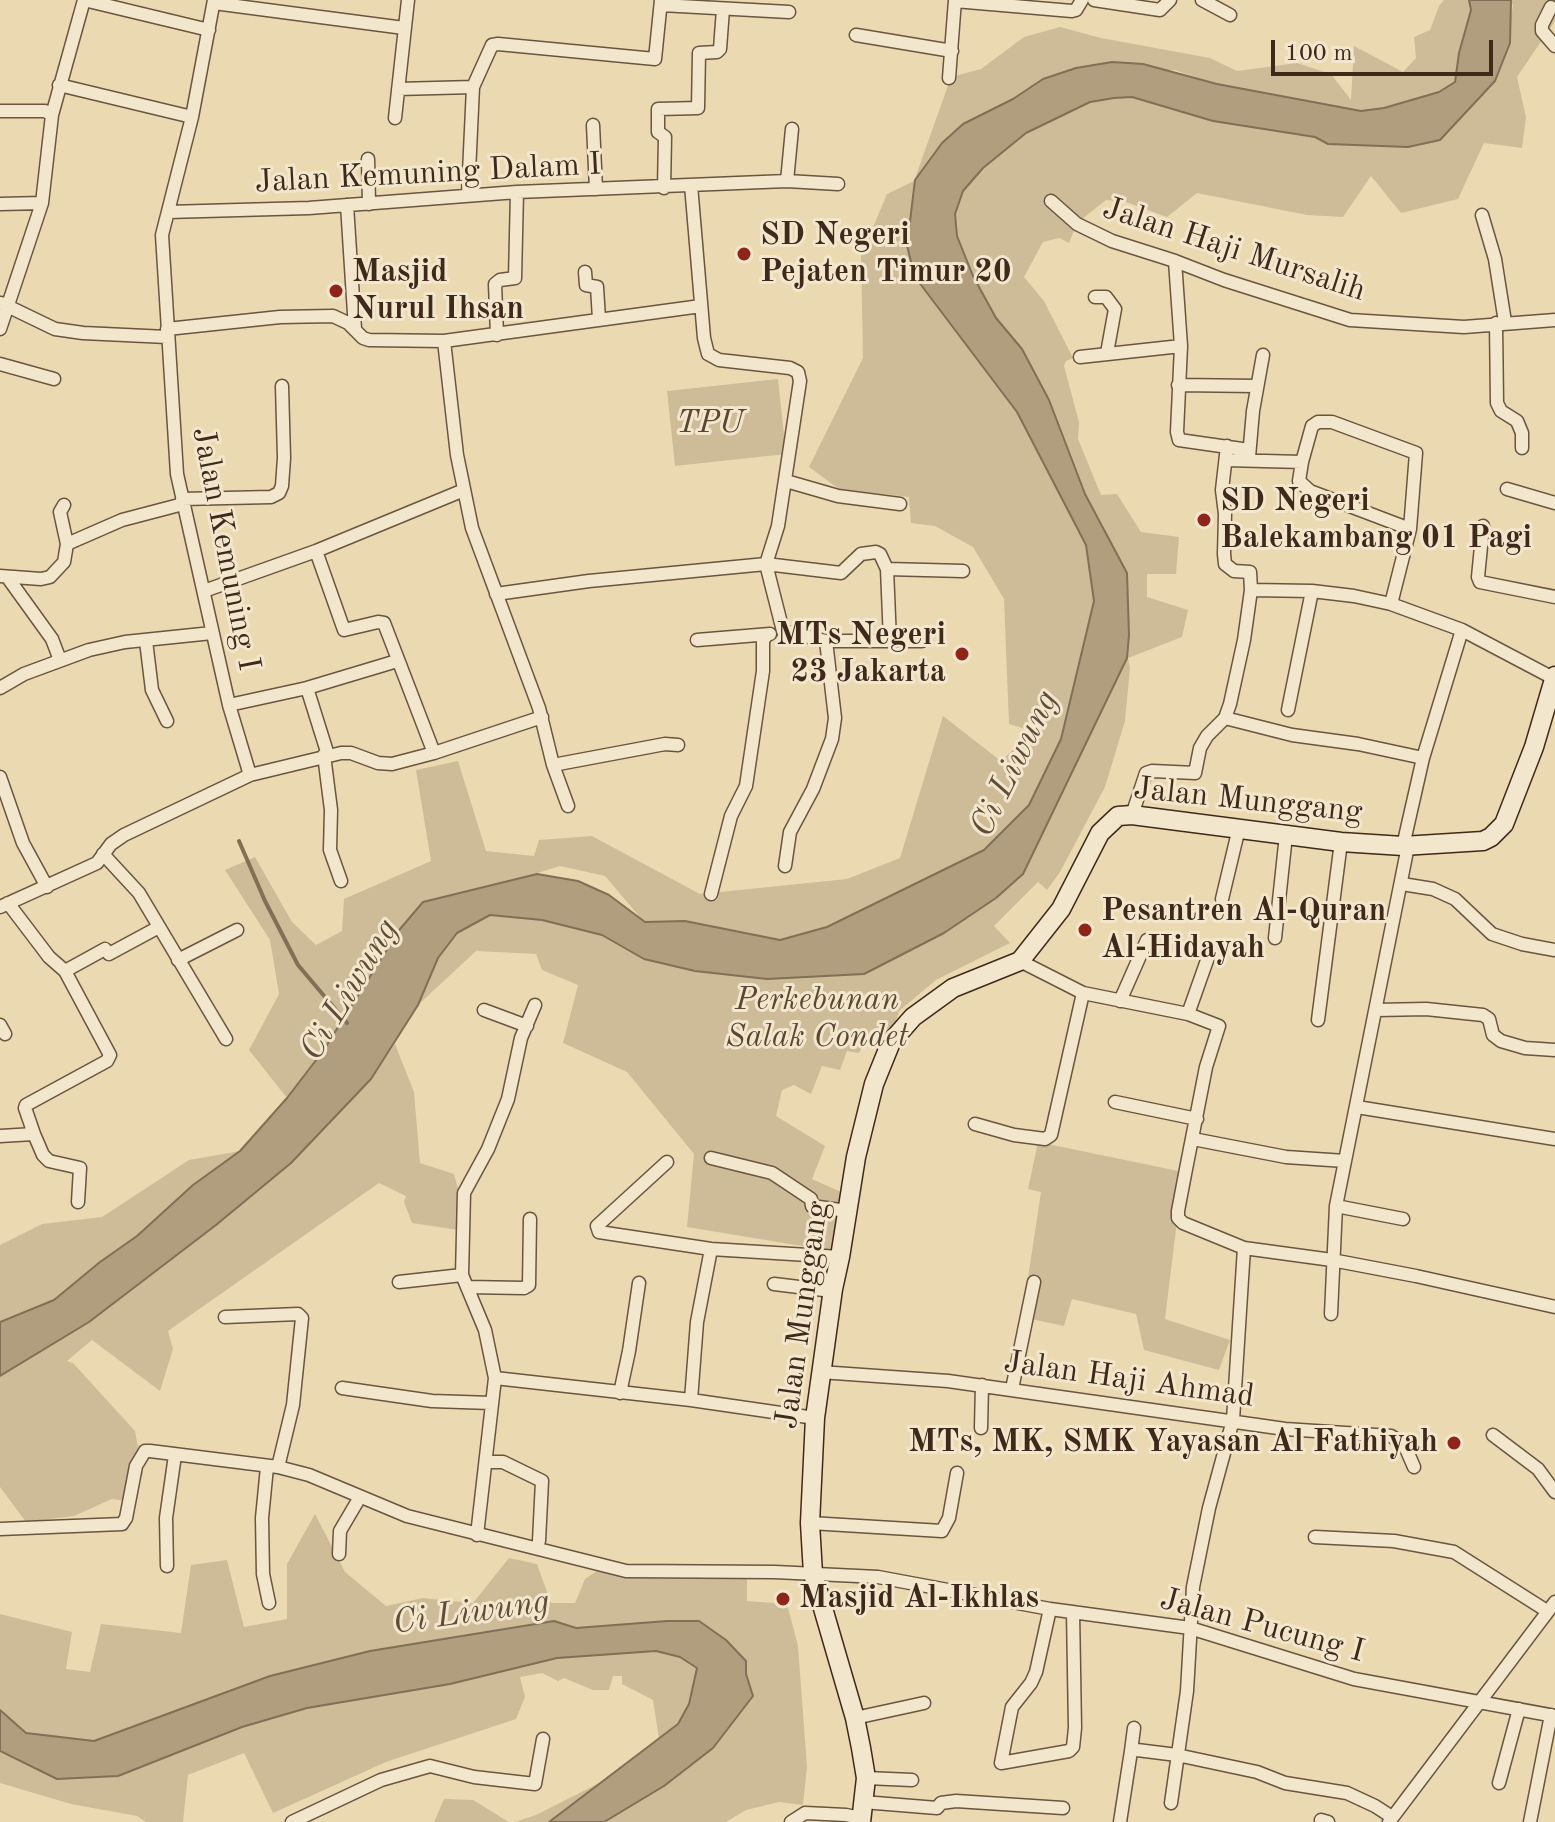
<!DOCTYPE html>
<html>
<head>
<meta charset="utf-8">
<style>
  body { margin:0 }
  #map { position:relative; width:1555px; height:1822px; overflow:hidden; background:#ebdab1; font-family:"Old Standard TT",serif }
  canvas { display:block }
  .scale { position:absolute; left:1271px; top:40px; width:222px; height:36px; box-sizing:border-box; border:4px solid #3e291b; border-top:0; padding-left:10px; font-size:24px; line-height:28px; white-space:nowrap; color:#3e291b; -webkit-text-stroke:6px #f2e7cc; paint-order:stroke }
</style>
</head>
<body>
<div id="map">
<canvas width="1555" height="1822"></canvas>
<div class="scale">100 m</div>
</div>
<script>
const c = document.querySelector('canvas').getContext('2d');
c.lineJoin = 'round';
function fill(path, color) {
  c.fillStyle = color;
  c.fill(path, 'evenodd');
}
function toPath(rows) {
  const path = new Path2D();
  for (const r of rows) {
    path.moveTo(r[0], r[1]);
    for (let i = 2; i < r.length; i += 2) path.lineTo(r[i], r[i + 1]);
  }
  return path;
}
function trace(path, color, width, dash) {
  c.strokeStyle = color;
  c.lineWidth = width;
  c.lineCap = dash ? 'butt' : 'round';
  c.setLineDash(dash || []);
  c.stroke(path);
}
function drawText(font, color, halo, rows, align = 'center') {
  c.font = font + ' "Old Standard TT",serif';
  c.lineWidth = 6;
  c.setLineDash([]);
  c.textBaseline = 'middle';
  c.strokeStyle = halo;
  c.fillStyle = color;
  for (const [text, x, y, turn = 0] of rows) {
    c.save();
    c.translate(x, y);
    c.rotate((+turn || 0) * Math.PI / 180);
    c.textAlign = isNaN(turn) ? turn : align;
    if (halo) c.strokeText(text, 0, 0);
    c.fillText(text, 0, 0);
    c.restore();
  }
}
const green = toPath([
  [1444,0,1469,0,1471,10,1459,53,1455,82,1439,92,1384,108,1361,111,1217,84,1174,70,1043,79,1013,99,963,124,942,143,915,179,907,246,915,277,1017,412,1086,546,1094,601,1061,739,1030,803,984,850,827,927,780,940,685,921,644,922,605,876,560,866,506,883,423,902,400,929,323,1051,287,1098,249,1050,279,994,270,940,225,870,255,857,292,922,316,945,342,931,344,899,431,861,416,770,458,761,486,851,534,856,539,840,592,836,700,894,847,879,900,858,943,716,1001,761,1033,731,1009,724,1004,599,973,547,935,526,911,523,909,497,839,489,809,467,863,358,861,256,887,194,914,181,951,77,981,69,1024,37,1060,27,1101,38,1210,58,1237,71,1297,63,1331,74,1351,100,1354,46,1403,72,1416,58,1414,37,1430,30,1439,6],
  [1511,0,1555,0,1555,21,1517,77,1526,117,1522,148,1484,143,1458,199,1401,213,1371,176,1343,217,1307,215,1197,193,1167,217,1126,202,1106,200,1077,223,1069,243,1059,238,1043,242,1024,277,1044,301,1073,358,1066,361,1064,366,1079,422,1078,439,1101,495,1117,494,1141,532,1179,537,1176,574,1147,574,1147,597,1188,610,1182,637,1128,658,1130,668,1125,721,1105,787,1060,872,1047,890,1038,882,994,926,1010,943,936,980,899,1011,891,1041,871,1030,859,1053,847,1051,840,1070,822,1066,811,1094,794,1085,782,1090,776,1116,825,1146,812,1179,848,1195,839,1256,826,1250,687,1227,694,1154,627,1072,563,1043,578,985,542,970,536,954,476,951,418,1005,438,958,458,933,490,915,542,920,600,934,644,959,695,971,767,979,864,974,944,933,1127,658,1104,527,1085,494,1049,400,1022,349,996,318,973,276,957,236,955,214,963,191,983,168,1026,133,1090,102,1114,98,1132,97,1213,121,1315,137,1328,144,1408,147,1440,140,1495,81,1513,6],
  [778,379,786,454,675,466,667,391],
  [395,1044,414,1092,420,1163,454,1174,460,1196,458,1230,412,1223,404,1202,406,1196,379,1183,168,1331,173,1349,160,1391,92,1340,67,1361,73,1363,135,1431,143,1475,128,1486,126,1501,112,1499,74,1516,26,1522,0,1487,0,1376,78,1329,112,1305,291,1163,370,1080],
  [1038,1142,1183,1172,1165,1319,1230,1340,1219,1370,1144,1350,1136,1314,1072,1299,1064,1326,1022,1317,1041,1192,1028,1189],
  [240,1151,193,1185,137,1236,53,1301,0,1322,0,1245,42,1224,102,1217,189,1160],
  [315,1514,345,1572,386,1606,423,1598,473,1603,509,1558,537,1564,551,1603,575,1603,585,1579,610,1562,747,1578,747,1601,787,1604,798,1646,807,1767,803,1805,779,1802,746,1810,726,1822,604,1822,664,1786,713,1748,753,1696,746,1674,746,1661,726,1640,699,1621,667,1621,575,1628,554,1621,370,1651,270,1676,94,1741,26,1733,0,1710,0,1614,72,1632,66,1669,90,1672,101,1624,181,1633,191,1565,227,1560,244,1627,287,1619,287,1564],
  [656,1651,680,1657,697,1668,689,1704,678,1724,659,1739,653,1700,622,1684,622,1676,613,1676,609,1690,593,1690,564,1678,558,1681,542,1673,520,1677,525,1697,516,1719,386,1762,273,1813,244,1753,188,1775,183,1822,146,1822,137,1816,71,1804,0,1783,0,1751,57,1779,118,1776,242,1727,307,1708,450,1684,557,1658],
  [607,1779,549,1822,515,1822,536,1815],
  [444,1799,473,1800,509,1822,434,1822]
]);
const water = toPath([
  [1469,0,1511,0,1510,43,1495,81,1440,140,1408,147,1328,144,1315,137,1213,121,1132,97,1114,98,1090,102,1026,133,983,168,963,191,955,214,957,236,973,276,996,318,1022,349,1049,400,1085,494,1127,573,1129,635,1127,658,1023,874,996,898,944,933,864,974,767,979,695,971,644,959,602,935,542,920,490,915,457,933,438,958,418,1005,371,1079,291,1163,216,1225,89,1322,0,1376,0,1322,54,1300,100,1262,137,1236,193,1185,240,1151,287,1098,323,1051,400,929,423,902,537,874,578,881,609,895,645,922,685,921,780,940,827,927,984,850,1029,805,1061,739,1094,601,1086,545,1017,412,915,277,907,246,915,180,942,143,963,124,1013,99,1043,79,1076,68,1112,62,1143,64,1217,84,1361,111,1384,108,1439,92,1455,82,1459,53,1471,10,1469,0],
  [554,1621,576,1628,667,1621,699,1621,726,1640,746,1661,746,1674,753,1696,713,1748,664,1786,604,1822,549,1822,678,1724,689,1704,697,1668,680,1657,656,1651,557,1658,450,1684,307,1708,242,1727,118,1776,57,1779,0,1751,0,1710,26,1733,94,1741,270,1676,370,1651,554,1621]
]);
const stream = toPath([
  [239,841,265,901,298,965,347,1023]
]);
const street = toPath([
  [84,0,209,30],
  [214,0,192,117,162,235,177,474,229,705,250,775],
  [1094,0,1160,10,1170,0],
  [1202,0,1230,15],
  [955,1,1072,11,1076,10,1082,0],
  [214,3,404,28],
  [661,5,789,12],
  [1551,7,1542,25,1542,31,1555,46],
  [856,35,952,51],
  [949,78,955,0],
  [59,85,192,117],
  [398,89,473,87],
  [0,111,45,111,52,115],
  [395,118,408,0],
  [593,125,596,189],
  [368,159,369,204],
  [787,181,792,129],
  [691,185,704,338,708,354,719,360,790,368,798,372,800,381,778,526,766,564,783,631,826,641,922,641],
  [664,188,665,137,658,132,658,109,698,108,699,53,717,52,720,49,723,9],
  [468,194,473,87,492,45,498,44,655,59,661,0],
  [1051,201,1077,224,1112,241,1175,261,1224,280,1350,320,1464,327,1555,320],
  [0,204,42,203],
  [347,205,355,329],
  [168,212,309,208,517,192,787,181,838,184],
  [1482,215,1495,259,1505,322],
  [585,272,586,285,597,287,599,319],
  [1095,297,1106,297,1115,309,1107,353],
  [1,303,55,329,83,333,167,337],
  [1496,323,1497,403,1501,411,1517,421,1522,433,1522,448],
  [0,329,42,203,52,115,84,0],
  [167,329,280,317,333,316,348,323,363,338,369,340,444,341,701,306],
  [497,335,495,284,500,280,515,278,517,192],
  [444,341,457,455,472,528,539,708,553,765,568,806],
  [1181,346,1177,432,1179,440,1249,450],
  [1080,357,1181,346,1175,261],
  [0,364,54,379],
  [1178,385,1257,386],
  [1249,457,1253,411,1263,355],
  [1226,460,1302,462,1299,481,1310,491,1410,529,1391,604],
  [1302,462,1312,426,1318,422,1332,422,1416,453,1410,529],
  [786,481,838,496,900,504],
  [1507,489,1555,503],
  [182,499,271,497,279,493,282,486,284,458,282,386],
  [1483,526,1478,577,1480,582,1555,597],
  [67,544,122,520,183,504],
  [316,551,344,630,378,622,384,623,434,753],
  [887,569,963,571],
  [0,576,41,579,50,577,64,562,67,544,60,512,64,505],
  [8,578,52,639,60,660],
  [1251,590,1312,591,1354,596,1391,604,1462,630,1555,679],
  [204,591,316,551,464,490],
  [496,594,589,581,766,564,841,573,861,554,876,552,880,554,887,569,890,641],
  [697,640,770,634],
  [146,641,152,690,167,721],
  [0,688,24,674,89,650,125,642,212,633],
  [307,688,328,755],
  [229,705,307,688,397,661],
  [1288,710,1312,591],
  [1225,718,1292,735,1358,744,1423,758],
  [324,755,331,810,330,850,341,881],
  [553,765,665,744,678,745],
  [0,777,23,843,47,887],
  [1132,815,1146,773,1152,771,1195,773,1200,748,1207,736,1225,718,1230,704,1244,640,1251,590,1250,572,1234,571,1225,564,1224,554,1225,514,1222,490,1227,446],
  [1403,846,1423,758,1462,630],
  [103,854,139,893,226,1039],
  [785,866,790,832,813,789,832,739,835,718,826,641],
  [1402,884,1433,889,1455,899,1492,934,1522,944,1555,950],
  [711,894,731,816,746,786,763,671,763,640,767,635],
  [1222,899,1239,828],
  [0,907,97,863,111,844,124,835,250,775,341,753,351,753,378,763,392,764,434,753,542,717],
  [1275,938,1286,835],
  [178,960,237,930],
  [1020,961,1083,993,1188,1014,1219,1026,1206,1067,1186,1169,1178,1211,1178,1218,1183,1223,1244,1248,1332,1260,1416,1276,1555,1307],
  [65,971,105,949,109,954,159,927],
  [1120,1001,1147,940],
  [535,1005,521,1038,508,1099,488,1149,464,1193,462,1275,485,1330,495,1378,691,1400,815,1418],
  [484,1010,527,1026],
  [1376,1010,1426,1009,1483,1015,1489,1019,1493,1035,1501,1041,1525,1048,1555,1050],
  [1188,1014,1211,949],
  [1318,1020,1341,842],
  [0,1025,5,1034],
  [1115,1102,1197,1119],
  [1357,1107,1555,1139],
  [975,1124,1014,1135,1045,1139,1051,1135,1083,993],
  [34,1134,43,1155,49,1161,80,1168,78,1202],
  [0,1136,34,1134,25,1108,26,1105,107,1061,110,1055,65,971,49,957,8,903],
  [1193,1139,1286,1157,1345,1161],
  [711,1158,772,1173,811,1199,812,1206,847,1211],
  [667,1162,597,1226,599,1232,711,1249,840,1257],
  [1336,1206,1403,1219],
  [399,1282,462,1275],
  [774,1284,832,1291],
  [467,1287,524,1288,529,1285,530,1219],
  [1331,1314,1336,1206,1408,846],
  [225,1317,298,1314,302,1318,293,1405,278,1467],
  [820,1372,948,1381,1285,1429,1391,1436,1404,1444,1414,1467],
  [342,1388,432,1401,491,1403],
  [1012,1389,1034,1282],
  [620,1393,629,1351,639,1283],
  [691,1400,697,1322,711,1249],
  [981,1428,982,1385],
  [1493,1435,1538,1469,1555,1492],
  [486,1462,503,1462,542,1481,539,1541],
  [267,1467,262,1518,263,1574,269,1603],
  [810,1523,942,1531,949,1518,957,1473],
  [0,1529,122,1524,126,1518,136,1466,145,1451,150,1451,278,1467,309,1475,407,1516,626,1571,775,1572,878,1577,1050,1609,1190,1628,1354,1679,1555,1716],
  [477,1535,495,1378],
  [1315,1537,1394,1541,1454,1552,1547,1611],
  [339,1554,340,1531,360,1497],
  [167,1566,166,1518,175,1455],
  [1050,1609,1036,1672,1031,1683,1012,1707,1001,1763,1069,1751,1073,1747,1075,1728,1073,1612],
  [855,1718,924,1703],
  [1131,1751,1134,1728],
  [866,1778,912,1780],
  [1499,1783,1519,1709],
  [863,1802,937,1808,941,1803,956,1801,1063,1808],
  [1171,1803,1187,1691,1193,1587,1209,1508,1233,1420,1244,1248],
  [1321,1820,1328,1822],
  [292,1822,381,1780,430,1766,474,1777,535,1784,543,1739],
  [791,1822,805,1813,846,1815,861,1818],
  [1120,1822,1131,1751,1137,1750,1177,1755,1257,1772,1285,1783,1347,1793,1375,1806,1392,1817],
  [1389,1822,1555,1602],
  [1530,1822,1551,1715]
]);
const secondary = toPath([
  [861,1822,866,1778,861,1748,855,1718,813,1574,810,1523,815,1418,833,1289,840,1257,856,1157,874,1084,891,1042,913,1017,953,988,1020,961,1061,909,1100,833,1118,816,1132,815,1341,842,1403,846,1483,841,1491,837,1504,824,1534,747,1555,676]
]);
const markers = [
  [744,254,8,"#8f2418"],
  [336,291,8,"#8f2418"],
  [1204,520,8,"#8f2418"],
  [962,654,8,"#8f2418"],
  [1085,930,8,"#8f2418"],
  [1454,1443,8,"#8f2418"],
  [783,1599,8,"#8f2418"]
];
const streetNames = [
  ["Jalan Kemuning Dalam I",428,174,-3],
  ["Jalan Haji Mursalih",1234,250,18],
  ["Jalan Kemuning I",225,549,79],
  ["Jalan Munggang",1248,801,6],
  ["Jalan Munggang",803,1315,-82],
  ["Jalan Haji Ahmad",1129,1380,8],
  ["Jalan Pucung I",1262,1626,15]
];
const poiNames = [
  ["SD Negeri",760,236],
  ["Pejaten Timur 20",760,273],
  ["Masjid",352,273],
  ["Nurul Ihsan",352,310],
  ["SD Negeri",1220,502],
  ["Balekambang 01 Pagi",1220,539],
  ["MTs Negeri",946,636,"right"],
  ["23 Jakarta",946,673,"right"],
  ["Pesantren Al-Quran",1101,912],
  ["Al-Hidayah",1101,949],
  ["MTs, MK, SMK Yayasan Al Fathiyah",1438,1443,"right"],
  ["Masjid Al-Ikhlas",799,1599]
];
const parkNames = [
  ["TPU",710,424],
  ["Perkebunan",817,1001],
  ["Salak Condet",817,1038]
];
const waterNames = [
  ["Ci Liwung",1015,764,-64],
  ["Ci Liwung",350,990,-59],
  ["Ci Liwung",471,1613,-8]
];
fill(green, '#cebc98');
fill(water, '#b09e7e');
trace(water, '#826f56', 2);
trace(stream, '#826f56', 4);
trace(street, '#695540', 15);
trace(secondary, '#3e291b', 21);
trace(street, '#f2e7cc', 12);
trace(secondary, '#f2e7cc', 18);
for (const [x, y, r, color] of markers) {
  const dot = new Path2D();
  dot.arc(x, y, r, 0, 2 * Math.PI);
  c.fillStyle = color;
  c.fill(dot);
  trace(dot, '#f2e7cc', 3);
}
drawText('32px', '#3e291b', '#f2e7cc', streetNames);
drawText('bold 32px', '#3e291b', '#f2e7cc', poiNames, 'left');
drawText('italic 32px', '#5b4634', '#f2e7cc', parkNames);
drawText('italic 34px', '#604c39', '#f2e7cc', waterNames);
</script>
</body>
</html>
